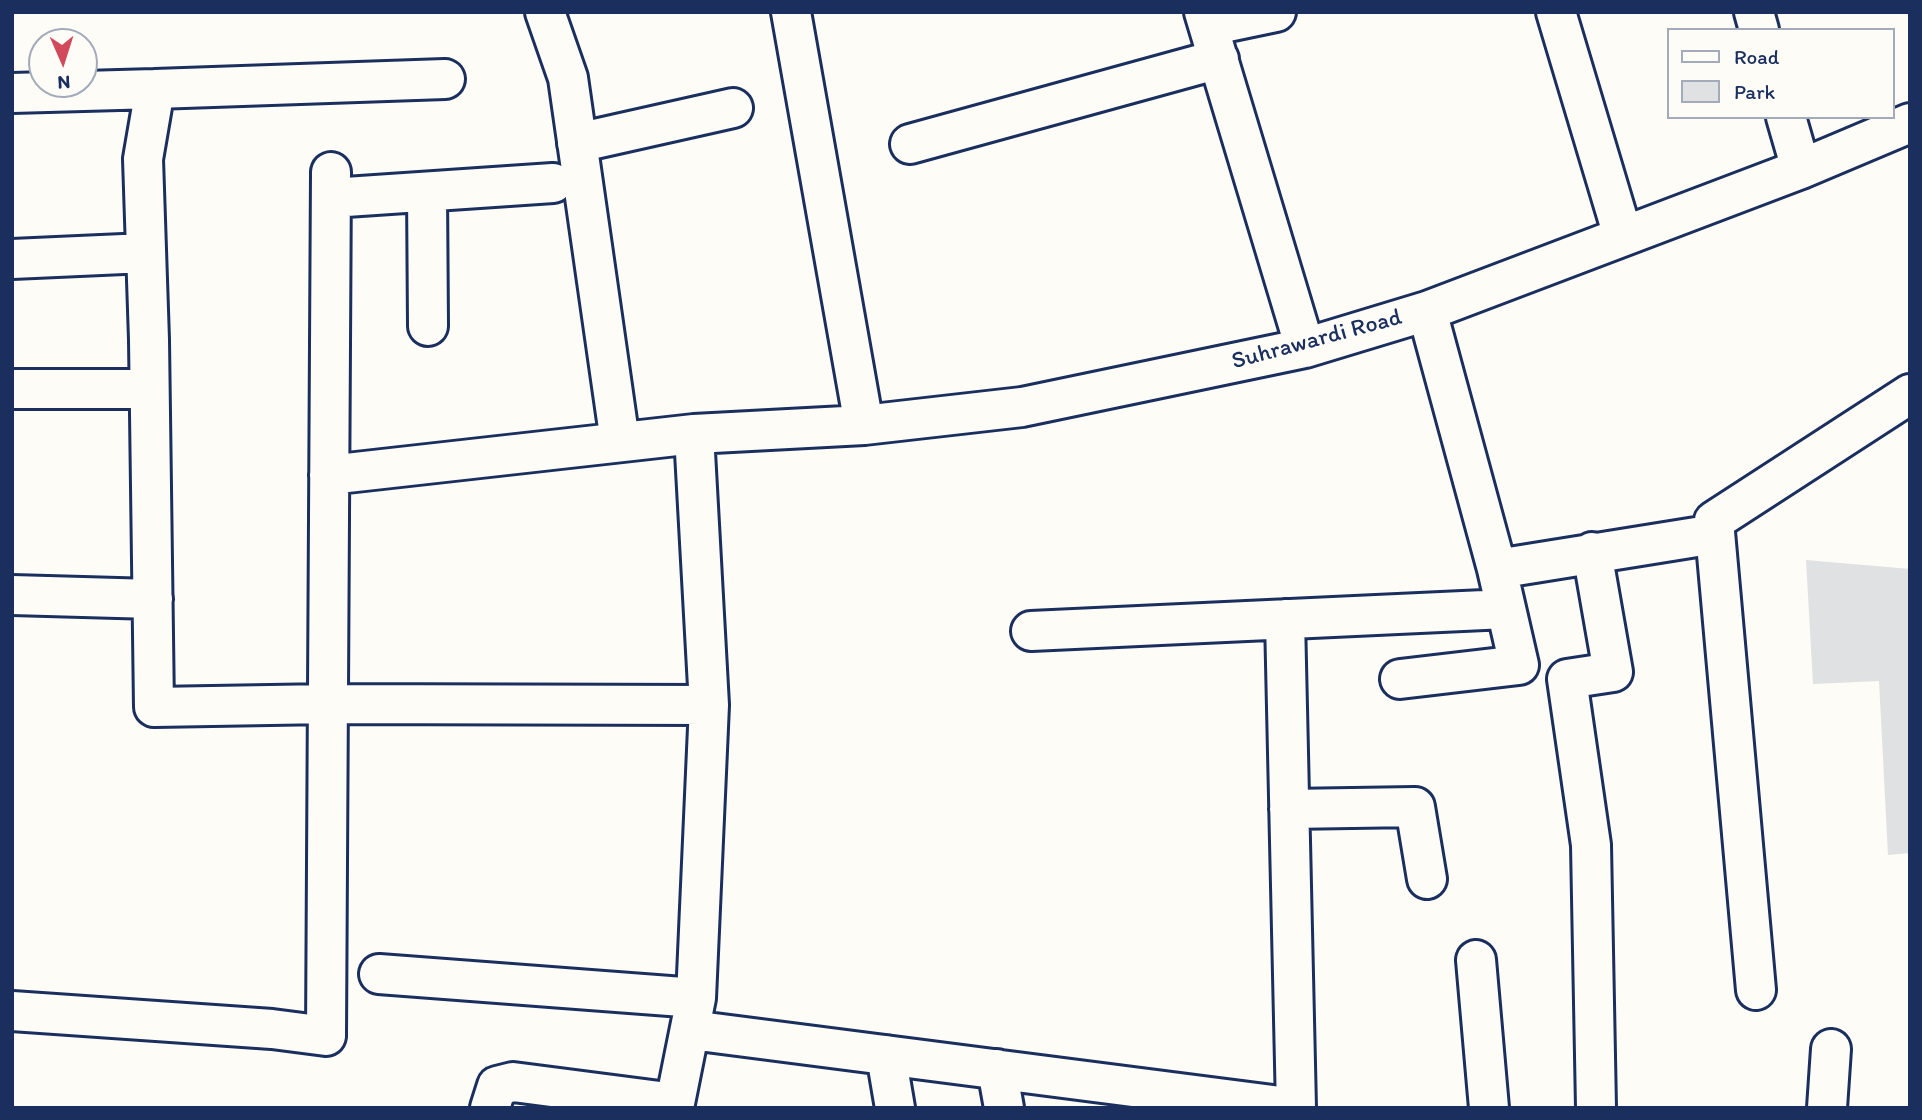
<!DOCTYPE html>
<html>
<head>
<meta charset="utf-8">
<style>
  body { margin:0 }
  #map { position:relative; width:1922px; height:1120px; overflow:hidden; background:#fdfcf7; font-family:Itim,sans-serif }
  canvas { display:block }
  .frame { position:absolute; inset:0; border:14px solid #1b2f5e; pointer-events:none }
  .legend { position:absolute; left:1667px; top:28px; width:228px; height:91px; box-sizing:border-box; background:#fdfcf7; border:2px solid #a3aaba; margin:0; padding:9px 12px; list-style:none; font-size:21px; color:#1b2f5e }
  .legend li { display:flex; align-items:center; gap:14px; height:35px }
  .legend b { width:35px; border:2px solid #a3aaba }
  .north { position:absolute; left:28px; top:28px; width:70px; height:70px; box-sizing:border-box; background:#fdfcf7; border:2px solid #a3aaba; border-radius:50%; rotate:177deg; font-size:19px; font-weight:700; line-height:28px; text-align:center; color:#1b2f5e }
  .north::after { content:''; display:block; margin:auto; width:24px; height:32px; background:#d1495b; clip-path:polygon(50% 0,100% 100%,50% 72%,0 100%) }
</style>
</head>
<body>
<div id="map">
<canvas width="1922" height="1120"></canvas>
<div class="frame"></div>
<ul class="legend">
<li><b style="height:9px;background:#fdfcf7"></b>Road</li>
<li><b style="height:19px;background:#e0e1e3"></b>Park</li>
</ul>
<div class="north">N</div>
</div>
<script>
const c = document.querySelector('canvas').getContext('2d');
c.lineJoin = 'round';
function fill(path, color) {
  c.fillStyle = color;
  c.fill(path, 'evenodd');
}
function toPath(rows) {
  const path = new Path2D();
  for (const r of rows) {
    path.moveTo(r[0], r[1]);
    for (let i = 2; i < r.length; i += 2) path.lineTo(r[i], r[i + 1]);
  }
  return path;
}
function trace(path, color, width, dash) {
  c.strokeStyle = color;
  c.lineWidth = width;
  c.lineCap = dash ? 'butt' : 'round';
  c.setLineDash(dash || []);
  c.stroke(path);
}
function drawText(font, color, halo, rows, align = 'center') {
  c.font = font + ' Itim,sans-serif';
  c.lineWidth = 6;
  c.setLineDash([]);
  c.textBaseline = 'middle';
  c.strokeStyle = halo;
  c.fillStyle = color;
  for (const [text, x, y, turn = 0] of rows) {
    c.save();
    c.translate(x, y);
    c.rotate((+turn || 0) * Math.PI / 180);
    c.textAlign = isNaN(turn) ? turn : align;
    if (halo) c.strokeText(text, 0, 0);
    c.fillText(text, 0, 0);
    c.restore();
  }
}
const green = toPath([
  [1806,560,1910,569,1910,853,1888,855,1879,681,1813,684]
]);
const minor = toPath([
  [545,12,568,78,620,442],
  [791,12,864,425],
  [1204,12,1305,348],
  [1556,12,1623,236],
  [1754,12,1759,30],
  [1209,26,1276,12],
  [155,89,445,79],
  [12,93,155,89,143,159,149,340,154,707,328,704,709,705],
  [1786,117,1801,169],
  [577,143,733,108],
  [910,144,1219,59],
  [427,192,428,326],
  [331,198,553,183],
  [12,259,146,253],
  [12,389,149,389],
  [329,475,694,434,864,425,1022,407,1305,348,1427,311,1801,169,1910,123],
  [1592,552,1613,672,1567,679,1591,845,1596,1108],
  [1497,569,1715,534],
  [12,595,153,599],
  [1285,619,1296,1108],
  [1031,631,1506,609],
  [1400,679,1519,665,1497,569,1427,311],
  [1289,809,1415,807,1427,879],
  [1476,960,1489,1108],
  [379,974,696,998],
  [1756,990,1714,521,1910,394],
  [12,1011,272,1029,326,1036,331,172],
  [691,1030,1296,1108],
  [886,1055,895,1108],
  [997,1069,1004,1108],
  [490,1108,497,1086,513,1082,675,1103,696,998,709,705,694,434],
  [1827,1108,1831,1049]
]);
const streetNames = [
  ["Suhrawardi Road",1317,340,-15]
];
fill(green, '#e0e1e3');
trace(minor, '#1b2f5e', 44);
trace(minor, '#fdfcf7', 38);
drawText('24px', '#1b2f5e', '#fdfcf7', streetNames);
</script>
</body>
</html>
